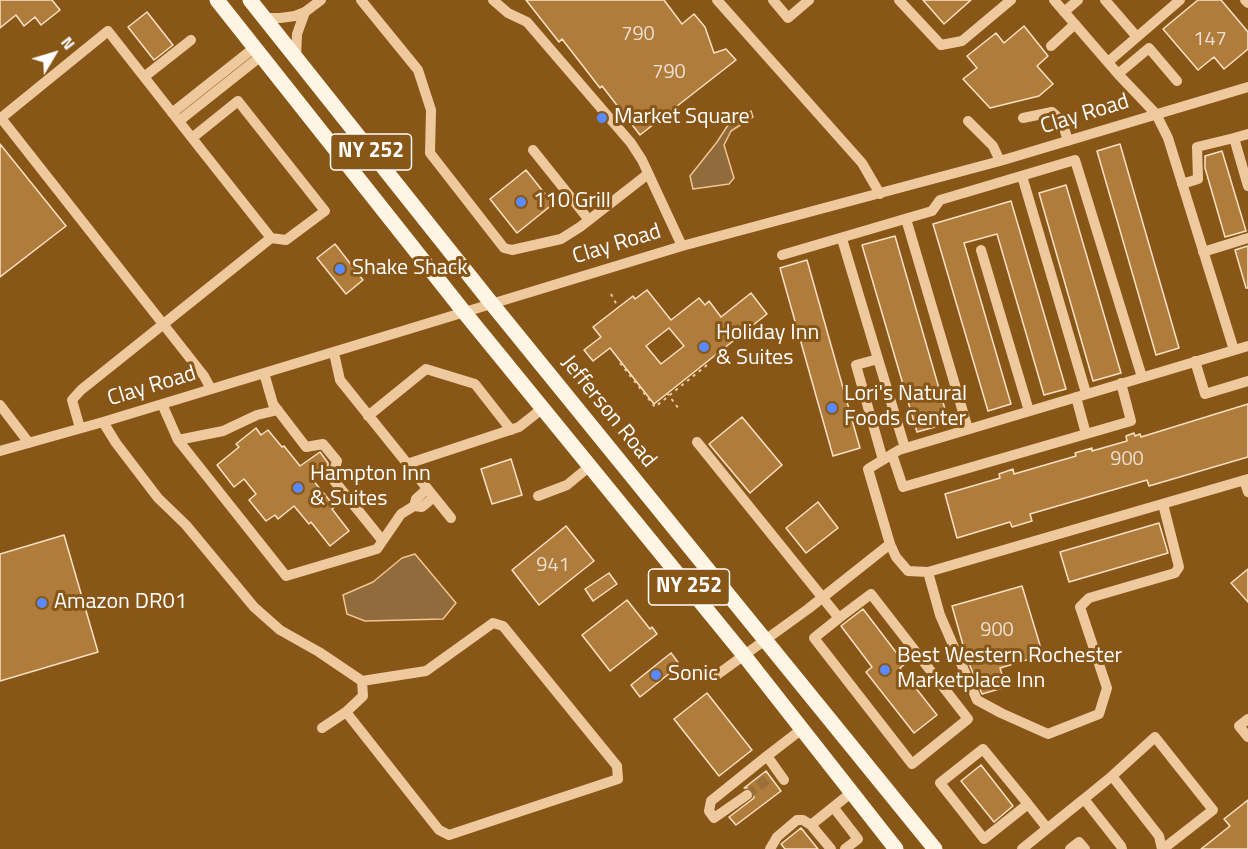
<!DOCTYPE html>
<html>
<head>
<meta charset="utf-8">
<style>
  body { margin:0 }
  #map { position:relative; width:1248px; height:849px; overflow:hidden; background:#885617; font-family:"Titillium Web",sans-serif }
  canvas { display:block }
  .north { position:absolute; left:24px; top:24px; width:60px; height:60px; -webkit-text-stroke:4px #885617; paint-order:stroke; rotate:52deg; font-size:16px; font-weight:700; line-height:24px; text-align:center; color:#fff }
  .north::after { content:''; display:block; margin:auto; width:21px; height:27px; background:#fff; clip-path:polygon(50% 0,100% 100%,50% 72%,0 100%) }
</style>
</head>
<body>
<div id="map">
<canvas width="1248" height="849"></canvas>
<div class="north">N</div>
</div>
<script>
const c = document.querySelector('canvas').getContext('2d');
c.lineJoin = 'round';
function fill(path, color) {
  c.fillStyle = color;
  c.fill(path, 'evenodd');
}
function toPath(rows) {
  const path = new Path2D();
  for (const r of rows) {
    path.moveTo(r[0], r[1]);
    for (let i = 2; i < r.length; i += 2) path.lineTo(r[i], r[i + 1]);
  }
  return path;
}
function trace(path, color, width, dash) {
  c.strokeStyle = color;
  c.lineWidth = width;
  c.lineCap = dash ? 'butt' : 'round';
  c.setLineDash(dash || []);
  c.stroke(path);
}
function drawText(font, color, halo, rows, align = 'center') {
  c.font = font + ' "Titillium Web",sans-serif';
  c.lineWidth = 6;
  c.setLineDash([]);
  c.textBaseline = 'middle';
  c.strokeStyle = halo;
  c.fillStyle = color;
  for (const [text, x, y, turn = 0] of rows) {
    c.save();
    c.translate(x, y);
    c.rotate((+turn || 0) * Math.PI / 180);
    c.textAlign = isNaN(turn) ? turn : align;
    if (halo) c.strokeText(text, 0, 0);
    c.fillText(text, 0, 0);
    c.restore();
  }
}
const water = toPath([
  [751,111,753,117,731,131,724,145,734,178,729,184,693,189,690,176,717,142,728,125,751,111],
  [415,554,456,603,443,619,365,621,347,614,343,595,373,582,402,558,415,554]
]);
const building = toPath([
  [0,0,52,0,60,10,41,25,35,17,24,26,16,15,0,28,0,0],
  [526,0,664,0,682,24,694,14,705,27,714,53,726,49,736,60,640,135,602,86,600,88,562,39,559,42,526,0],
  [923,0,971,0,944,24,923,0],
  [1198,0,1221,0,1248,32,1248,49,1224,69,1214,57,1198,70,1163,29,1198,0],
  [147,12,173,45,154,60,128,27,147,12],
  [1024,26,1048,56,1037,66,1053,84,1039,96,990,108,963,79,977,68,967,56,996,33,1004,43,1024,26],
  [0,144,66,226,0,277,0,144],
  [1120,144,1179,348,1156,355,1097,151,1120,144],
  [1222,151,1246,231,1225,237,1205,168,1205,156,1222,151],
  [526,170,553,204,517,233,490,199,526,170],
  [1066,185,1121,373,1093,381,1039,193,1066,185],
  [1011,201,1066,389,1044,395,997,234,964,243,1011,404,988,411,933,224,1011,201],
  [895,236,949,423,917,432,862,245,895,236],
  [335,244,363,280,346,294,317,258,335,244],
  [1248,246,1248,288,1246,288,1235,250,1248,246],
  [807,260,860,448,833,456,780,268,807,260],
  [647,290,671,320,699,298,705,305,709,301,721,317,751,293,767,314,654,404,610,348,593,361,584,350,601,337,593,327,633,296,635,299,647,290],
  [669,328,684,346,661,364,646,346,669,328],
  [1248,404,1248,457,1149,486,1147,480,1030,514,1032,521,1012,527,1010,522,957,538,945,494,1000,478,999,474,1013,469,1014,474,1076,456,1075,453,1092,448,1092,451,1127,441,1126,436,1134,433,1135,436,1140,434,1141,437,1248,404],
  [742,417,782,465,750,493,709,444,742,417],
  [256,428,261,435,268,430,282,447,284,446,300,466,320,452,328,463,328,467,312,479,335,507,332,509,349,531,330,546,311,522,309,524,294,506,278,519,275,515,266,521,249,500,256,494,244,479,234,487,217,465,239,447,236,444,256,428],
  [511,459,522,495,492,504,481,469,511,459],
  [818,502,838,528,806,553,786,528,818,502],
  [1159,523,1168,553,1069,582,1060,552,1159,523],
  [566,526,594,561,539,605,512,570,566,526],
  [64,535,98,652,0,681,0,554,64,535],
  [1248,569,1248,602,1231,583,1248,569],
  [609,573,617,584,593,601,585,589,609,573],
  [1022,586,1043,655,1000,668,1006,687,982,694,967,659,952,606,1022,586],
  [627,600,650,629,652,627,657,634,610,671,582,635,627,600],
  [863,609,905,664,900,668,937,715,914,733,866,672,872,667,841,626,863,609],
  [671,653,680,665,640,697,631,685,671,653],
  [707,693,752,750,719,776,674,719,707,693],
  [981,765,1013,806,994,822,961,781,981,765],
  [766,771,781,791,736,825,729,817,754,798,753,790,750,788,744,788,766,771],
  [1248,800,1248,849,1201,849,1230,826,1224,819,1248,800],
  [801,828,818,849,785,849,781,844,801,828]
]);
const minorTunnel = toPath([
  [747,795,770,777]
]);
const path = toPath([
  [611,294,618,307],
  [620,363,655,407,707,365],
  [667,393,679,409]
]);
const minor = toPath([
  [361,0,418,70,431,110,430,153,504,248,512,250,561,239,580,227,648,174],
  [493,0,508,13,527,22,631,143,642,160,682,246],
  [717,0,862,163,880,194],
  [773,0,788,18,809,0],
  [899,0,941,45,962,41,1011,0],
  [1054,0,1118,74,1156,114,1168,138,1234,350],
  [1105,0,1137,37],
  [1245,0,1248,3],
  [1064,12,1078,0],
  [264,18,280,18,295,16,305,12,321,0],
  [1051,46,1075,24],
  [296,58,297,34,305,12],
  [1108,62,1180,0],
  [1118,74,1149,48,1177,81],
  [144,77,191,40],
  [172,113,254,48],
  [1023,118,1052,112,1062,121,1068,141],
  [179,121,261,56],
  [968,121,993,146,1000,161],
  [1248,134,1234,138,1248,186],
  [192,138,238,101,325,211,286,240,271,238,192,138,108,31,1,118,204,376,211,389],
  [533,150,589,220],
  [1022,176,1086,393],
  [1182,184,1198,179,1197,147,1234,138],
  [906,219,968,429],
  [842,239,878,359],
  [981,250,1029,411],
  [1203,252,1248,238],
  [782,255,932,211,940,200,1075,160,1142,377],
  [334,353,340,380,451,518],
  [1195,361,1205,394,1248,381],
  [264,373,273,404,306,447,323,444,337,461,332,478,382,540],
  [1076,397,1086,434],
  [162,404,178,440,286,576,377,549,401,514,414,506,416,499,427,489],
  [0,405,29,443],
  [368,416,426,369,475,384,511,430],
  [103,422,116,443,158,498,186,525,254,607,280,630,319,652,362,681,426,671,493,623,503,626,617,766,618,779,449,835,439,830,346,712,322,728],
  [80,428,72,400,81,390,271,238],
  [178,440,223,431,257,415,278,410],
  [697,442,839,618,871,594,968,719,912,764,814,638,839,618],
  [0,451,103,422,682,246,1000,161,1248,87],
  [892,454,903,487,1131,421,1121,383],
  [883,460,856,365,878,359,905,448],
  [407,464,519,427,543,408],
  [1244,480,1248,492],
  [538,496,567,485,590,466],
  [414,506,422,507,434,497],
  [890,544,896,557,908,571,928,572,1248,479],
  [928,572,940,615,977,700,1001,713,1048,734,1099,714,1107,688,1080,607,1089,598,1175,573,1179,567,1163,504],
  [714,677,808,609,890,544,868,469,899,450,1248,346],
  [346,712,363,696,362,681],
  [1248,719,1239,726,1248,737],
  [1112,776,1155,737,1213,810,1163,849],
  [784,780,767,756,802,729],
  [747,795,714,818,709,811,711,801,767,756],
  [1084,799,1112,776,1159,836,1162,849],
  [1028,804,983,749,940,783,984,839,1028,804,1047,828],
  [834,808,858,839,845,849],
  [770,849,777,837,797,820,803,820,811,825],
  [831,849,811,825,852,792],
  [1022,849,1084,799,1121,846,1122,849],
  [1070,849,1079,842,1085,849]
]);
const major = toPath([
  [217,0,464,312,743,654,896,849],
  [250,0,492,304,935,849]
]);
const markers = [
  [602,118,6,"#5a8aff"],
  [521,202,6,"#5a8aff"],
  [340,269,6,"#5a8aff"],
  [704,347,6,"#5a8aff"],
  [832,408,6,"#5a8aff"],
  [298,488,6,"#5a8aff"],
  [42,603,6,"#5a8aff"],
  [885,670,6,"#5a8aff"],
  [656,675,6,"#5a8aff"]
];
const numberNames = [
  ["790",638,35],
  ["147",1210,40],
  ["790",669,73],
  ["900",1127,460],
  ["941",553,566],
  ["900",997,631]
];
const shields = [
  [371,152,81],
  [689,587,81]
];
const shieldNames = [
  ["NY 252",371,152],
  ["NY 252",689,587]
];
const streetNames = [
  ["Clay Road",1085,115,-17],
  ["Clay Road",617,245,-17],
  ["Clay Road",152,387,-17],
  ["Jefferson Road",608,412,51]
];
const poiNames = [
  ["Market Square",614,118],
  ["110 Grill",533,202],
  ["Shake Shack",352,269],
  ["Holiday Inn",716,334],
  ["& Suites",716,359],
  ["Lori's Natural",844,395],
  ["Foods Center",844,420],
  ["Hampton Inn",310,475],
  ["& Suites",310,500],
  ["Amazon DR01",54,603],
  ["Best Western Rochester",897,657],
  ["Marketplace Inn",897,682],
  ["Sonic",668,675]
];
fill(water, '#906c3c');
trace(water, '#f1c490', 1.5);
fill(building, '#af7c3b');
trace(building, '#fae1c3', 1.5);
trace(minorTunnel, '#9a6f3a', 10, [10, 5]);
trace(path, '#eec99e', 2, [3, 4.5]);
trace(minor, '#eec99e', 10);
trace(major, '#fff5e4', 15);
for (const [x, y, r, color] of markers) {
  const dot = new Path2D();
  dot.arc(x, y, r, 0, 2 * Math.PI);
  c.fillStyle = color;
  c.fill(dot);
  trace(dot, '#885617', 2);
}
drawText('20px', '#ebdece', null, numberNames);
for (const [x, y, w] of shields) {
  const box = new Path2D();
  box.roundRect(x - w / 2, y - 18, w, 36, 4.5);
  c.fillStyle = '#885617';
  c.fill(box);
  trace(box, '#fff', 1.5);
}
drawText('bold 21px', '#fff', null, shieldNames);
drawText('22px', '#fff', '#885617', streetNames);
drawText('22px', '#fff', '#885617', poiNames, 'left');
</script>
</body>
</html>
